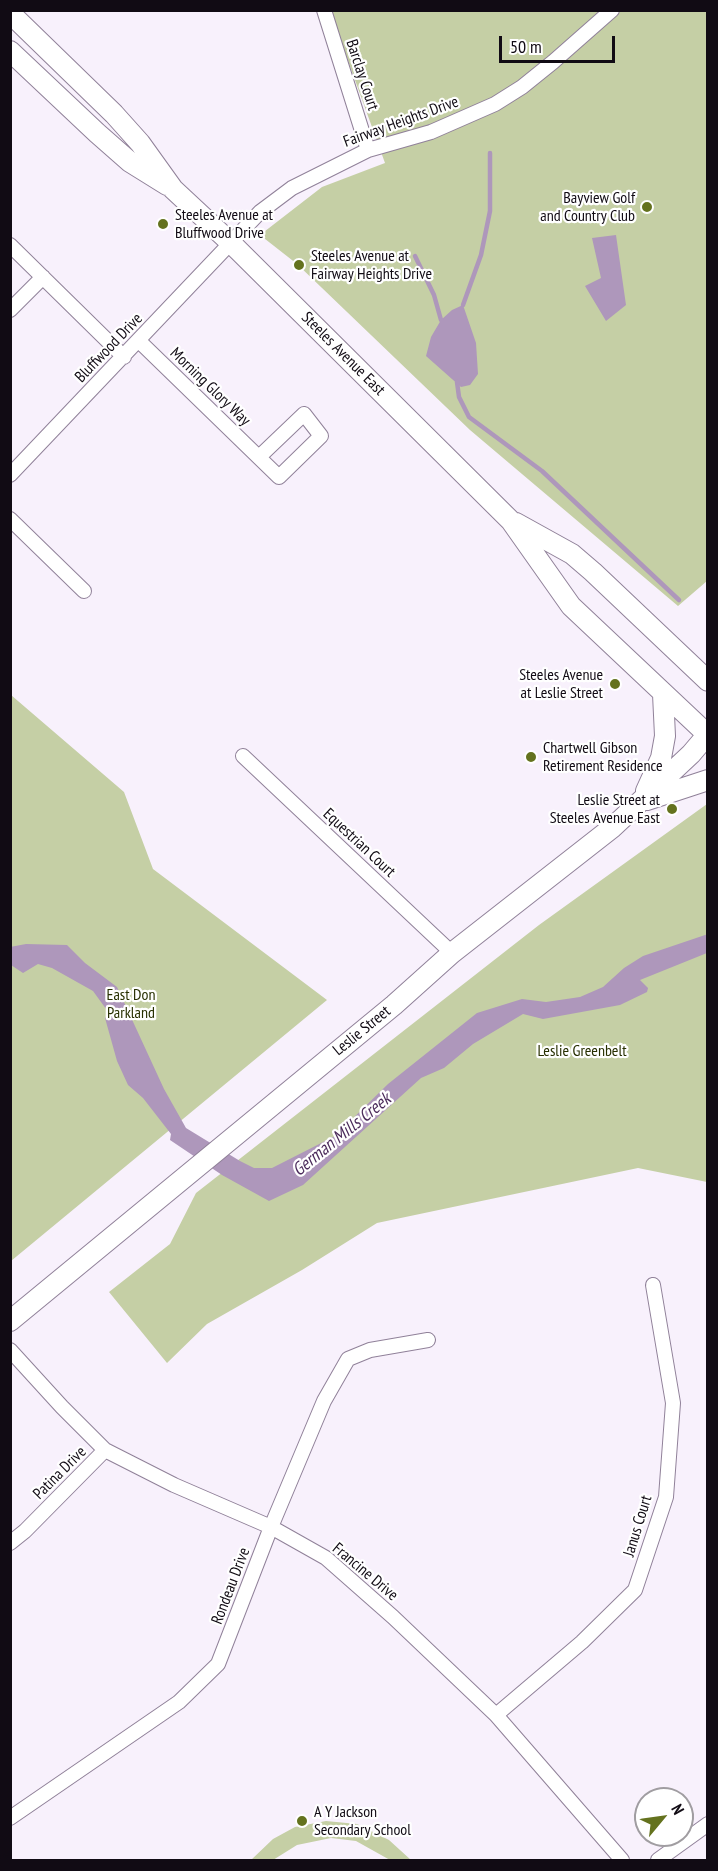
<!DOCTYPE html>
<html>
<head>
<meta charset="utf-8">
<style>
  body { margin:0 }
  #map { position:relative; width:718px; height:1871px; overflow:hidden; background:#f8f1fc; font-family:"PT Sans Narrow",sans-serif }
  canvas { display:block }
  .frame { position:absolute; inset:0; border:12px solid #110b14; pointer-events:none }
  .north { position:absolute; left:634px; top:1787px; width:60px; height:60px; box-sizing:border-box; background:#fff; border:2px solid #a09da1; border-radius:50%; rotate:61deg; font-size:16px; font-weight:700; line-height:24px; text-align:center; color:#110b14 }
  .north::after { content:''; display:block; margin:auto; width:21px; height:27px; background:#64721e; clip-path:polygon(50% 0,100% 100%,50% 72%,0 100%) }
  .scale { position:absolute; left:499px; top:36px; width:116px; height:27px; box-sizing:border-box; border:3px solid #110b14; border-top:0; padding-left:8px; font-size:18px; line-height:21px; white-space:nowrap; color:#110b14; -webkit-text-stroke:4px #fff; paint-order:stroke }
</style>
</head>
<body>
<div id="map">
<canvas width="718" height="1871"></canvas>
<div class="frame"></div>
<div class="north">N</div>
<div class="scale">50 m</div>
</div>
<script>
const c = document.querySelector('canvas').getContext('2d');
c.lineJoin = 'round';
function fill(path, color) {
  c.fillStyle = color;
  c.fill(path, 'evenodd');
}
function toPath(rows) {
  const path = new Path2D();
  for (const r of rows) {
    path.moveTo(r[0], r[1]);
    for (let i = 2; i < r.length; i += 2) path.lineTo(r[i], r[i + 1]);
  }
  return path;
}
function trace(path, color, width, dash) {
  c.strokeStyle = color;
  c.lineWidth = width;
  c.lineCap = dash ? 'butt' : 'round';
  c.setLineDash(dash || []);
  c.stroke(path);
}
function drawText(font, color, halo, rows, align = 'center') {
  c.font = font + ' "PT Sans Narrow",sans-serif';
  c.lineWidth = 4.5;
  c.setLineDash([]);
  c.textBaseline = 'middle';
  c.strokeStyle = halo;
  c.fillStyle = color;
  for (const [text, x, y, turn = 0] of rows) {
    c.save();
    c.translate(x, y);
    c.rotate((+turn || 0) * Math.PI / 180);
    c.textAlign = isNaN(turn) ? turn : align;
    if (halo) c.strokeText(text, 0, 0);
    c.fillText(text, 0, 0);
    c.restore();
  }
}
const green = toPath([
  [330,11,707,11,707,581,678,606,470,430,297,264,260,235,322,187,385,163],
  [11,695,124,792,153,869,327,1000,11,1261],
  [707,804,707,1182,638,1168,377,1223,302,1270,207,1324,167,1363,109,1292,170,1244,196,1193,539,925],
  [326,1821,357,1824,389,1840,411,1860,390,1860,356,1841,331,1838,297,1845,273,1860,251,1860,273,1839,295,1827]
]);
const water = toPath([
  [616,235,626,305,606,321,585,286,601,278,592,238],
  [463,305,476,343,478,374,470,385,461,387,426,356,431,337,441,320,452,310],
  [708,934,707,953,640,980,648,988,647,992,620,1005,543,1019,523,1014,473,1044,444,1068,421,1078,303,1185,269,1201,222,1175,170,1140,171,1134,143,1098,128,1085,117,1061,105,1018,109,1013,93,991,52,968,38,964,23,973,11,965,10,947,26,944,67,945,85,963,117,987,164,1089,186,1128,240,1161,254,1168,272,1168,335,1136,388,1084,477,1013,522,999,546,1002,580,997,603,987,624,968,643,956]
]);
const stream = toPath([
  [415,256,434,295,441,320],
  [463,305,481,255,490,211,490,153],
  [457,382,459,397,469,417,542,471,679,600]
]);
const minor = toPath([
  [324,10,368,150],
  [10,245,124,357],
  [10,310,43,277],
  [139,341,279,477,321,436,304,414,259,457],
  [10,475,260,212,292,188,368,150,431,132,495,104,522,87,553,62,612,10],
  [10,519,84,591],
  [243,756,452,953],
  [10,1350,62,1407,105,1450,174,1485,271,1527,326,1558,393,1617,496,1715,622,1860],
  [10,1543,25,1531,105,1450],
  [496,1715,582,1642,635,1590,666,1497,673,1403,653,1285],
  [10,1818,179,1702,218,1664,271,1527,324,1401,348,1359,370,1350,428,1340],
  [658,1860,708,1824]
]);
const secondary = toPath([
  [10,13,114,114,140,143,173,189,232,244,511,521,571,606,708,735],
  [10,51,97,133,130,162,167,185],
  [516,523,572,554,593,572,708,681],
  [646,791,661,758,665,736,663,694],
  [647,800,708,780],
  [10,1321,394,1005,452,953,613,827,691,754,708,734]
]);
const markers = [
  [647,207,6,"#64721e"],
  [163,224,6,"#64721e"],
  [299,265,6,"#64721e"],
  [615,684,6,"#64721e"],
  [531,757,6,"#64721e"],
  [672,809,6,"#64721e"],
  [302,1821,6,"#64721e"]
];
const streetNames = [
  ["Barclay Court",362,75,72],
  ["Fairway Heights Drive",401,122,-20],
  ["Bluffwood Drive",109,348,-46],
  ["Steeles Avenue East",343,354,45],
  ["Morning Glory Way",210,387,44],
  ["Equestrian Court",359,843,43],
  ["Leslie Street",362,1031,-39],
  ["Patina Drive",60,1473,-45],
  ["Janus Court",638,1526,-73],
  ["Francine Drive",365,1572,40],
  ["Rondeau Drive",231,1586,-69]
];
const poiNames = [
  ["Bayview Golf",635,198,"right"],
  ["and Country Club",635,216,"right"],
  ["Steeles Avenue at",175,215],
  ["Bluffwood Drive",175,233],
  ["Steeles Avenue at",311,256],
  ["Fairway Heights Drive",311,274],
  ["Steeles Avenue",603,675,"right"],
  ["at Leslie Street",603,693,"right"],
  ["Chartwell Gibson",543,748],
  ["Retirement Residence",543,766],
  ["Leslie Street at",660,800,"right"],
  ["Steeles Avenue East",660,818,"right"],
  ["A Y Jackson",314,1812],
  ["Secondary School",314,1830]
];
const parkNames = [
  ["East Don",131,995],
  ["Parkland",131,1013],
  ["Leslie Greenbelt",582,1051]
];
const waterNames = [
  ["German Mills Creek",342,1135,-39]
];
fill(green, '#c5cfa5');
fill(water, '#ae97bb');
trace(stream, '#ae97bb', 4.5);
trace(minor, '#908199', 16);
trace(secondary, '#908199', 22);
trace(minor, '#fff', 14);
trace(secondary, '#fff', 20);
for (const [x, y, r, color] of markers) {
  const dot = new Path2D();
  dot.arc(x, y, r, 0, 2 * Math.PI);
  c.fillStyle = color;
  c.fill(dot);
  trace(dot, '#fff', 2);
}
drawText('16px', '#110b14', '#fff', streetNames);
drawText('16px', '#110b14', '#fff', poiNames, 'left');
drawText('16px', '#272f00', '#fff', parkNames);
drawText('italic 18px', '#4b2b5b', '#fff', waterNames);
</script>
</body>
</html>
